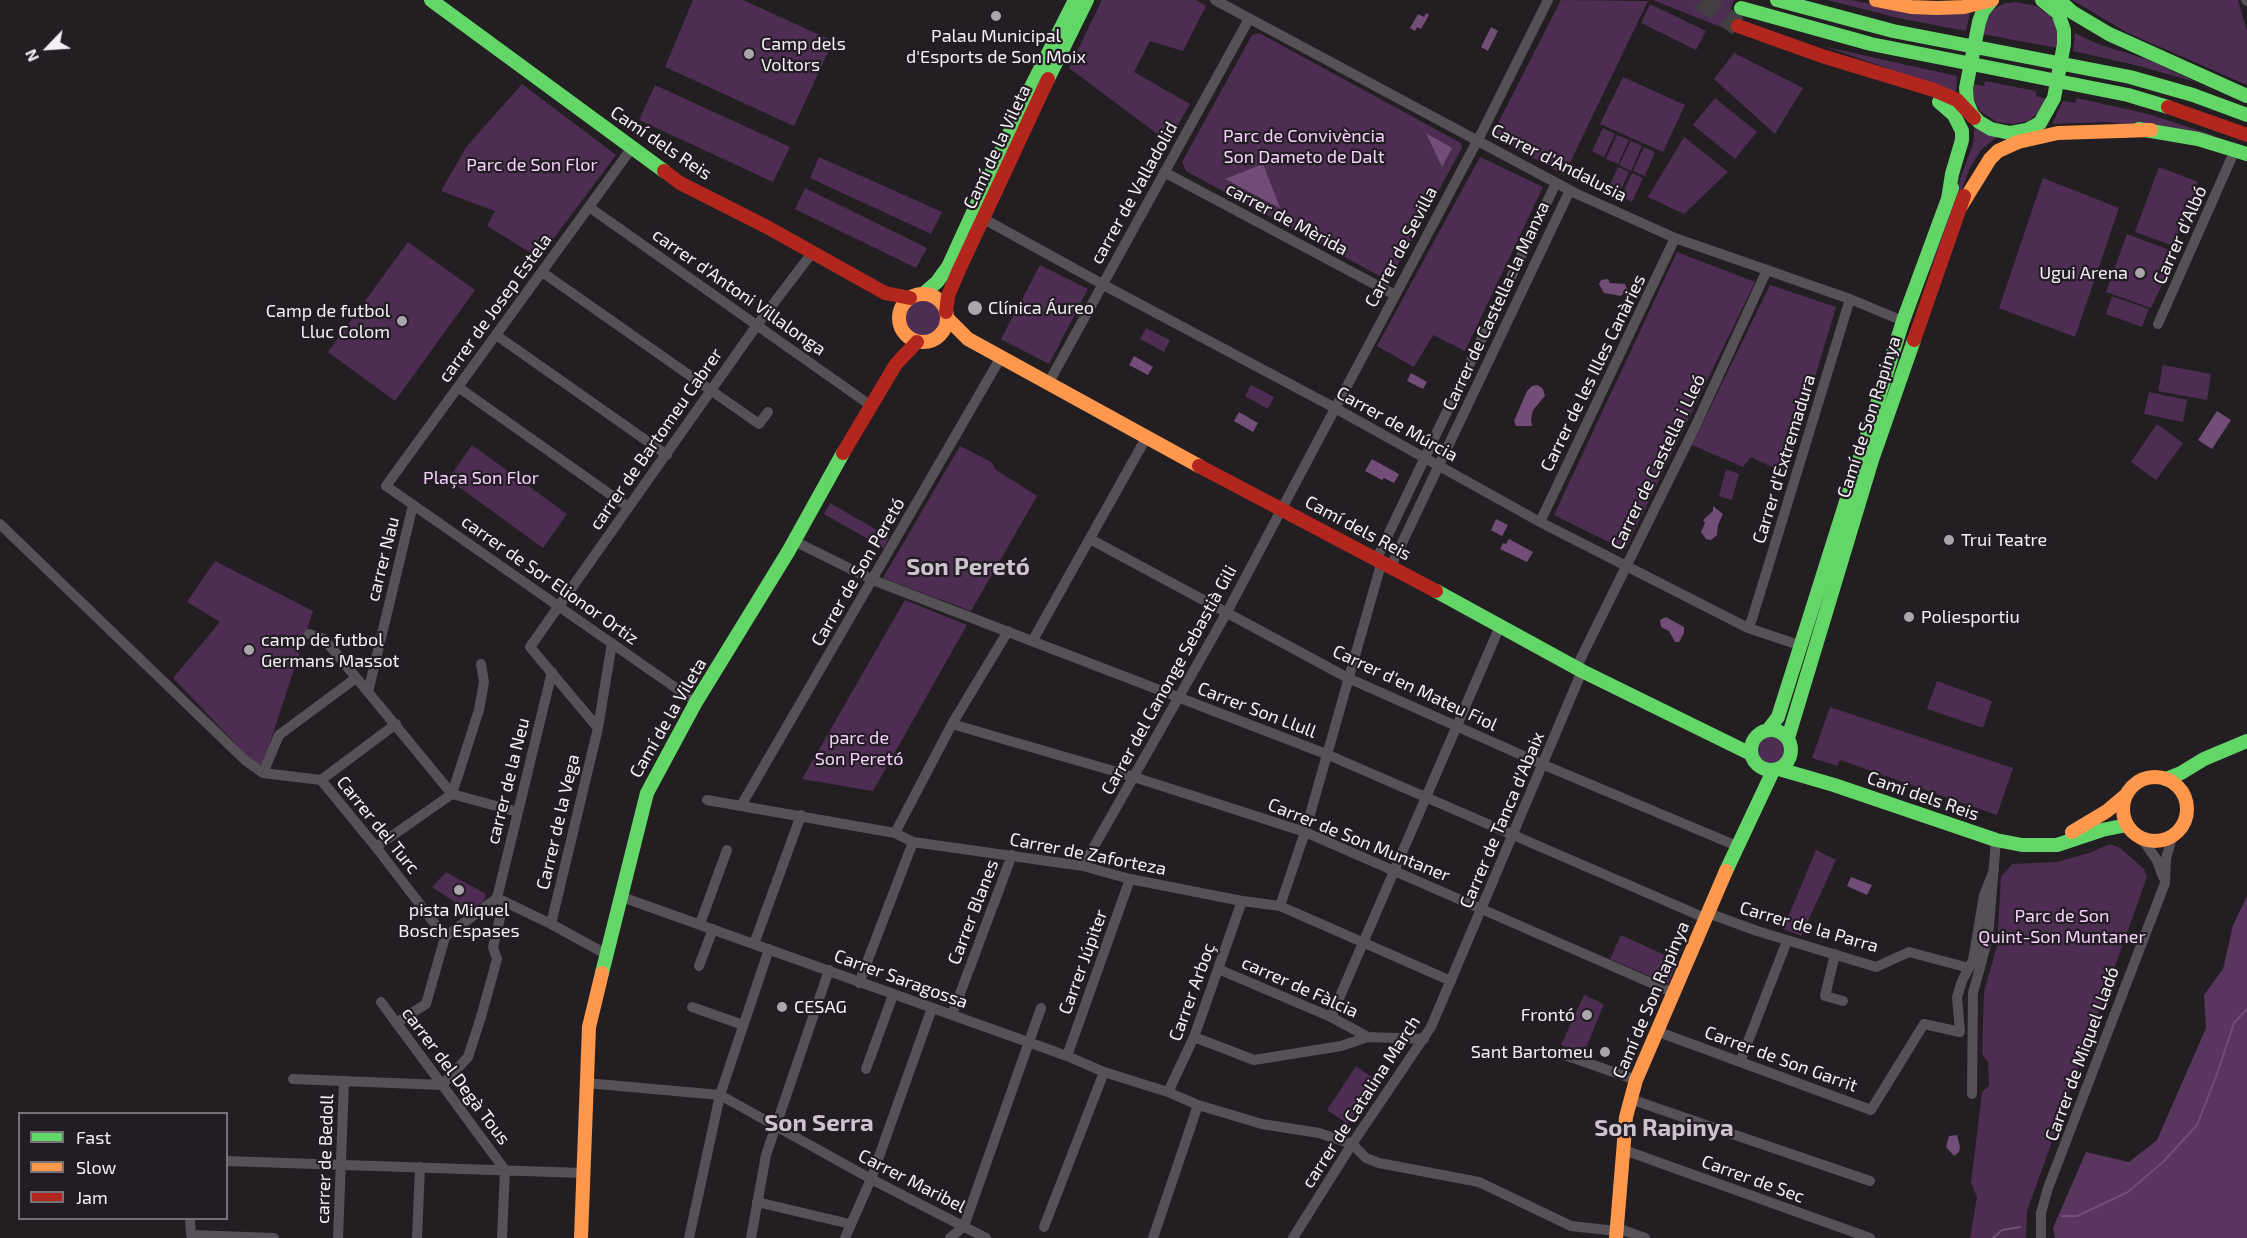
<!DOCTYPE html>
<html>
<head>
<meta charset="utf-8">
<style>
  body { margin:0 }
  #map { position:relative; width:2247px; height:1238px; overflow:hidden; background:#221e22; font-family:"Exo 2",sans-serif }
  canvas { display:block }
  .legend { position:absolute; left:18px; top:1112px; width:210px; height:108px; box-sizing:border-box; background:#231c24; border:2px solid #777178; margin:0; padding:8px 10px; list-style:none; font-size:18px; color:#f5f0f6 }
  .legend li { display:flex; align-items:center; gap:12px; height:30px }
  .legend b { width:30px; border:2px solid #777178 }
  .north { position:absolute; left:18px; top:18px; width:60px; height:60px; -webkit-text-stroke:4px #231c24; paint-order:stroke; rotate:245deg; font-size:16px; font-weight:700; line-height:24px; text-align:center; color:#f5f0f6 }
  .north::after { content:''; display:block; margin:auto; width:21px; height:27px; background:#f5f0f6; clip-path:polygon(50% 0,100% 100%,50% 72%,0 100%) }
</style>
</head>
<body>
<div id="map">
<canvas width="2247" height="1238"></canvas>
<ul class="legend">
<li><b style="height:8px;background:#63d668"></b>Fast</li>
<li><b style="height:8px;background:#ff974d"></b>Slow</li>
<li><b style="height:8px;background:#b3261e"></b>Jam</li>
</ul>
<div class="north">N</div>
</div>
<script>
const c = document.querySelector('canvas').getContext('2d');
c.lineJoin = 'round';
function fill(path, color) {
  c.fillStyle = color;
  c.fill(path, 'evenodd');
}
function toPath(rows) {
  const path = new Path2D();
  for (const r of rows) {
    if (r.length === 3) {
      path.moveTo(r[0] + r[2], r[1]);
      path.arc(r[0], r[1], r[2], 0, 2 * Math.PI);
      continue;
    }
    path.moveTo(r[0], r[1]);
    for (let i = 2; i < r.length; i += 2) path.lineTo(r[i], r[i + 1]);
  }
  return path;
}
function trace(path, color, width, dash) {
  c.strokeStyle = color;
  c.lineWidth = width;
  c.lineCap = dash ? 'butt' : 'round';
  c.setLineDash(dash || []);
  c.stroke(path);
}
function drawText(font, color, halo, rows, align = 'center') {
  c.font = font + ' "Exo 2",sans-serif';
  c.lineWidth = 4.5;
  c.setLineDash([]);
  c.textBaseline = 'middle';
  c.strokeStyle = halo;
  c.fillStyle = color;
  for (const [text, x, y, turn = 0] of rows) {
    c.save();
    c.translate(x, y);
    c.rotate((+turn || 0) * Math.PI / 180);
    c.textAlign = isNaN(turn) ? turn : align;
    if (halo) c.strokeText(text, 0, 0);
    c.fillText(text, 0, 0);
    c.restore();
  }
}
const green = toPath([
  [693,0,743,0,833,41,794,126,665,67],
  [1102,0,1196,0,1206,6,1183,51,1150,41,1134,72,1190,104,1168,142,1069,68],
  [1561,0,1648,1,1564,175,1492,135],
  [1653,0,1734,0,1723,28],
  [1827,0,1851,0,1900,10,1970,12,1966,31,1898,18],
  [2072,0,2238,0,2247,31,2247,85,2128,33],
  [2015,2,2036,6,2049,15,2054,21,2058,34,2057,48,1982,34,1985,20,1993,10,2003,4],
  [1650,4,1706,31,1696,50,1641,23],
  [1259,33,1461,143,1462,148,1392,275,1385,279,1186,171,1182,162,1252,35],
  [2075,33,2098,44,2149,60,2196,82,2135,65,2073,51],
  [1826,47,1957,76,1956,92],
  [1734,53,1803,88,1775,134,1714,79],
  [1623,77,1685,105,1663,152,1600,124],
  [1985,81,2036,91,2036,96,2047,99,2040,111,2028,121,2013,124,1997,122,1980,111,1974,100,1973,84,1984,86],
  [522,84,616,155,539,258,487,226,495,211,441,191,467,146],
  [655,85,790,147,773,182,639,120],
  [1715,98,1757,132,1735,159,1693,125],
  [2077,98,2148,114,2216,136,2107,122,2052,124,2063,101,2075,103],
  [1975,125,1998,136,1981,150,1970,168,1929,273,1929,267,1939,236,1973,144],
  [1603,128,1615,134,1604,157,1592,151],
  [1617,135,1629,140,1618,164,1606,159],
  [1684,137,1728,172,1684,214,1648,197],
  [1631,141,1642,146,1631,171,1619,165],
  [1644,147,1655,152,1645,176,1633,171],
  [819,157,942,212,931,234,810,178],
  [1480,157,1543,187,1465,351,1433,335,1414,367,1377,346],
  [1618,167,1629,172,1618,196,1607,191],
  [2159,167,2198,182,2174,246,2135,232],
  [1632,173,1643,178,1632,202,1621,197],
  [2043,178,2119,208,2075,337,1999,308],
  [805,188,927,248,916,268,795,209],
  [2127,234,2177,253,2151,308,2106,292],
  [408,242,475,290,395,401,328,352],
  [1677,252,1755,282,1625,550,1554,515],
  [1040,265,1088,289,1049,364,1001,339],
  [1770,285,1836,307,1786,474,1751,457,1743,467,1692,445],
  [2112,296,2149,309,2142,327,2106,314],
  [922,318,19],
  [1146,328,1170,340,1164,352,1140,339],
  [2163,365,2211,374,2207,400,2158,391],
  [1251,385,1274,397,1268,409,1245,396],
  [2149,392,2187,400,2183,422,2144,414],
  [2157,424,2183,443,2156,480,2131,462],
  [472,445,567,514,543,548,448,479],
  [960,446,991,462,996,470,1037,496,971,611,883,578],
  [1726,469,1739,474,1732,500,1719,496],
  [830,503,889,537,884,548,824,514],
  [215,561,313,611,263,764,256,765,173,678,220,622,187,602],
  [905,600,967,625,873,791,802,779],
  [1937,681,1992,701,1983,728,1927,709],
  [1830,707,2013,768,1997,815,1840,760,1837,766,1812,758],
  [1772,749,16],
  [2110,844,2120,848,2144,869,2147,877,2027,1211,2026,1238,1970,1238,1977,1197,1971,1183,1981,1101,1982,1092,1989,1086,1988,1062,1982,1054,1984,992,1997,946,2001,877,2012,864,2057,862,2089,853],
  [1816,850,1836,860,1801,936,1783,929],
  [446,872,486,894,484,901,468,911,432,887],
  [1621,935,1678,961,1668,984,1610,959],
  [1584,995,1604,1004,1584,1053,1561,1045],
  [1356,1066,1377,1081,1348,1124,1327,1110]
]);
const forest = toPath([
  [2247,896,2247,1238,2055,1238,2053,1228,2086,1152,2129,1162,2157,1140,2206,1028,2204,995,2223,969,2233,925]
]);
const water = toPath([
  [1426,13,1429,15,1421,29,1417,27,1415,31,1410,28,1418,14,1424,17],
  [1491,27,1498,31,1488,51,1481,47],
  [1426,133,1452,148,1442,167],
  [1263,164,1280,208,1225,179],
  [1608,279,1610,283,1625,284,1627,289,1625,292,1621,296,1604,293,1599,284,1601,280],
  [1134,356,1153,367,1148,375,1129,365],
  [1411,373,1427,382,1423,389,1407,381],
  [1538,385,1543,389,1545,396,1533,410,1531,419,1532,426,1516,426,1514,421,1527,391,1532,386],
  [2217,411,2231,420,2212,449,2198,440],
  [1239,412,1258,423,1253,432,1234,421],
  [1372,459,1399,474,1394,483,1384,478,1382,480,1365,471],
  [1713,506,1723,514,1718,525,1717,535,1711,540,1706,539,1701,532,1705,523,1703,520,1713,511],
  [1496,519,1508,525,1502,536,1491,530],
  [1509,539,1533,552,1527,562,1500,549,1503,543,1506,544],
  [1666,617,1684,627,1684,633,1679,642,1675,642,1669,631,1661,627,1660,620],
  [1851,877,1872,885,1867,895,1847,886],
  [1957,1135,1960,1147,1959,1152,1954,1156,1946,1147,1949,1136]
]);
const stream = toPath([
  [2062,1216,2077,1216,2128,1192,2164,1161,2197,1125,2217,1074,2234,1023,2247,1009],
  [1993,1238,2002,1230,2020,1227]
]);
const highwayTunnel = toPath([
  [1701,0,1738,26]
]);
const street = toPath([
  [1215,0,1577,194,1675,238,1850,299,1903,321],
  [2246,0,2247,1],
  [631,149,386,486,696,702],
  [1164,172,1395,295],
  [589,207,870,405],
  [984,219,1113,290,1335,408,1540,522,1748,628,1799,645],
  [542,272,759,424,768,412],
  [2158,324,2231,159],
  [496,335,667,455],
  [1049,382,1249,19],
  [458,387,628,507],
  [1540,522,1675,238],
  [0,524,246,761,263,773,321,780,376,847,445,937],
  [1090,539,1348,678,1544,765,1737,846],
  [794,541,873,580,1326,754,1705,918],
  [1377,558,1556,183],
  [1391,566,1570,190],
  [1748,628,1752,619,1850,299],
  [309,634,324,639,335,652,452,794,518,812],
  [1033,640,1146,438],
  [1576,668,1695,427,1767,270],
  [368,692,413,505],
  [952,724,1134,777,1305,832,1674,993],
  [598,728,530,647,757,325,812,253],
  [263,773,279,735,356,678],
  [321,780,396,724],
  [707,800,895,833,913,842,1083,866,1130,879,1242,901,1280,906,1451,981],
  [742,804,1001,357],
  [895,833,952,724,1008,631],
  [2142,839,2157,860,2163,877],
  [376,847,452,794,479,710,484,682,481,664],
  [1083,866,1227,612,1483,130,1548,0],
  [622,897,1067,1056,1104,1072,1168,1092,1198,1105,1262,1124,1319,1133,1352,1144,1366,1158,1379,1163,1479,1182,1571,1226,1617,1231],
  [497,898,552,672],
  [497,898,551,924,606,954],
  [1280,906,1305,832,1382,561],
  [1708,913,1757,931,1876,967,1909,952,1969,968],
  [551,924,598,728,612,643],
  [700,924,727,850],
  [754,944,801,815],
  [1835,954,1825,996,1843,1001],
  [699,966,713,929],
  [1218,969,1331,1017,1368,1037],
  [859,983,913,842],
  [381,1002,505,1170,502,1238],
  [692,1007,743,1025],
  [952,1015,1012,855],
  [1331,1017,1500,626],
  [396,1023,426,1004,445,937,497,898],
  [1656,1031,1871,1110,1924,1024,1960,1032,1957,997,1962,981,1973,960,1984,895,1994,870],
  [1194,1037,1254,1060,1341,1046,1368,1037,1424,1039],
  [1559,1053,1636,1080],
  [1067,1056,1130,879],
  [1740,1062,1787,941],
  [866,1069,893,995],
  [293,1079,442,1085],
  [586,1083,720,1095,871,1179,986,1238],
  [442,1085,468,1057,481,1017,497,959,493,947,504,901],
  [1168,1092,1194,1037,1242,901],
  [1972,1094,1973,993,1988,938,1996,840],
  [1630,1099,1870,1181],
  [1624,1150,1870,1238],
  [226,1161,582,1173],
  [757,1202,850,1224],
  [190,1218,191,1235],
  [1044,1227,1104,1072],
  [1617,1228,1645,1238],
  [191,1235,274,1238],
  [338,1238,344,1081],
  [417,1238,420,1167],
  [689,1238,720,1095,769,949],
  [751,1238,766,1155,829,970],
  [845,1238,871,1179,932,1008],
  [950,1238,964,1226,1041,1008],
  [1153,1238,1198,1105],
  [1293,1238,1352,1144,1431,1027,1582,671],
  [2041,1238,2041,1213,2048,1188,2165,883,2166,859,2172,837]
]);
const fast = toPath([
  [431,0,664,171],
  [1777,0,1893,31,2130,77,2193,95,2247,115],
  [1992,0,1983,11,1979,22,1966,88,1967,102,1972,114,1979,122,1991,129,2010,133,2027,130,2040,123,2054,98,2064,44,2064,30,2058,13,2042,0],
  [2059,0,2072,12,2109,34,2247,96],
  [1741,8,1871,44,2128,95,2168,107],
  [1048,79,1087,0],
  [1939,102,1954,115,1962,131,1962,140,1952,174,1948,199],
  [2139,129,2198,139,2247,154],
  [923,294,937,282,948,267,1024,101,1075,0],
  [1436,591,1582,671,1751,754],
  [1771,750,20],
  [1768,730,1778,717,1903,321,1952,188],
  [1788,738,1872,460,1914,340],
  [1779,769,1834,785,1996,840,2022,845,2057,845,2102,830,2127,825],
  [2166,779,2181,773,2204,759,2247,741],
  [1726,871,1773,771],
  [602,973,647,793,696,702,788,552,843,453]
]);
const slow = toPath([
  [1876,0,1911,7,1937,8,1964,7,1992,0],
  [1961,206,1990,159,1998,151,2018,142,2058,133,2151,130],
  [923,318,24],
  [947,318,968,339,1199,466],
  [2155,809,32],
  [2072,832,2107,811,2127,794],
  [581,1238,589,1027,602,973],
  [1616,1238,1626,1117,1636,1080,1726,871]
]);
const jam = toPath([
  [1738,26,1822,56,1934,90,1957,100,1974,118],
  [2168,107,2247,135],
  [664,171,680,183,767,227,885,293,910,298],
  [946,312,948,296,958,272,1048,79],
  [1914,340,1964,196],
  [843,453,896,364,917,342],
  [1199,466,1436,591]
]);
const markers = [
  [996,16,6,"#aba6ac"],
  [749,54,6,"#aba6ac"],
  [2140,273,6,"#aba6ac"],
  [975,308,8,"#aba6ac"],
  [402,321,6,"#aba6ac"],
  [1949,540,6,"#aba6ac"],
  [1909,617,6,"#aba6ac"],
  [249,650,6,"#aba6ac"],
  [459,890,6,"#aba6ac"],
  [782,1007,6,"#aba6ac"],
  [1587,1015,6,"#aba6ac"],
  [1605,1052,6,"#aba6ac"]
];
const poiNames = [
  ["Palau Municipal",996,36,"center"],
  ["d'Esports de Son Moix",996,57,"center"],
  ["Camp dels",761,44],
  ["Voltors",761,65],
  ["Ugui Arena",2128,273,"right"],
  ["Clínica Áureo",988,308],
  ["Camp de futbol",390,311,"right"],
  ["Lluc Colom",390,332,"right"],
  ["Trui Teatre",1961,540],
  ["Poliesportiu",1921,617],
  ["camp de futbol",261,640],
  ["Germans Massot",261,661],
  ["pista Miquel",459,910,"center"],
  ["Bosch Espases",459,931,"center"],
  ["CESAG",794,1007],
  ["Frontó",1575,1015,"right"],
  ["Sant Bartomeu",1593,1052,"right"]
];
const parkNames = [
  ["Parc de Convivència",1304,136],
  ["Son Dameto de Dalt",1304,157],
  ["Parc de Son Flor",532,165],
  ["Plaça Son Flor",481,478],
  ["parc de",859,738],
  ["Son Peretó",859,759],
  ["Parc de Son",2062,916],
  ["Quint-Son Muntaner",2062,937]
];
const streetNames = [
  ["Camí dels Reis",661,143,34],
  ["Camí de la Vileta",997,147,-65],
  ["Carrer d'Andalusia",1559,163,27],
  ["carrer de Valladolid",1134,193,-61],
  ["carrer de Mèrida",1287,219,28],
  ["Carrer d'Albó",2180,235,-66],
  ["Carrer de Sevilla",1401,247,-62],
  ["carrer d'Antoni Villalonga",739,292,35],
  ["Carrer de Castella-la Manxa",1496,306,-65],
  ["carrer de Josep Estela",495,308,-54],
  ["Carrer de les Illes Canàries",1593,373,-64],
  ["Camí de Son Rapinya",1869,417,-72],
  ["Carrer de Múrcia",1397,424,29],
  ["carrer de Bartomeu Cabrer",656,439,-55],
  ["Carrer d'Extremadura",1784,459,-73],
  ["Carrer de Castella i Lleó",1658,462,-64],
  ["Camí dels Reis",1358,528,28],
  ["carrer Nau",383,559,-76],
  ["Carrer de Son Peretó",858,572,-60],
  ["carrer de Sor Elionor Ortiz",550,580,35],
  ["Carrer del Canonge Sebastià Gili",1169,680,-61],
  ["Carrer d'en Mateu Fiol",1415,688,25],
  ["Carrer Son Llull",1257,710,21],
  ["Camí de la Vileta",668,718,-60],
  ["carrer de la Neu",508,781,-76],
  ["Camí dels Reis",1923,796,19],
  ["Carrer de Tanca d'Abaix",1502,820,-67],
  ["Carrer de la Vega",558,822,-77],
  ["Carrer del Turc",378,825,51],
  ["Carrer de Son Muntaner",1359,840,22],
  ["Carrer de Zaforteza",1088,854,11],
  ["Carrer Blanes",973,912,-69],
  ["Carrer de la Parra",1809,927,16],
  ["Carrer Júpiter",1083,962,-70],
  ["Carrer Saragossa",901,979,20],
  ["carrer de Fàlcia",1300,987,24],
  ["Carrer Arboç",1192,992,-70],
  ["Camí de Son Rapinya",1651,1000,-67],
  ["Carrer de Miquel Lladó",2082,1054,-70],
  ["Carrer de Son Garrit",1781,1059,20],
  ["carrer del Degà Tous",456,1076,53],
  ["carrer de Catalina March",1361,1102,-57],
  ["carrer de Bedoll",325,1159,-88],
  ["Carrer de Sec",1753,1179,20],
  ["Carrer Maribel",912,1181,27]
];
const districtNames = [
  ["Son Peretó",968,567],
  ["Son Serra",819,1123],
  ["Son Rapinya",1664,1128]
];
fill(green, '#4d2e52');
fill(forest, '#58365d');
fill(water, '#724d78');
trace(stream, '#724d78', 2);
trace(highwayTunnel, '#423e42', 20, [20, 10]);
trace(street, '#565057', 10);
trace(fast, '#63d668', 14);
trace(slow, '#ff974d', 14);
trace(jam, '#b3261e', 14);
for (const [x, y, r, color] of markers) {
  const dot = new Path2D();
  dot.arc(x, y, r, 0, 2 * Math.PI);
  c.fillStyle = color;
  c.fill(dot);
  trace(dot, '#231c24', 2);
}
drawText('18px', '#f5f0f6', '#231c24', poiNames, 'left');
drawText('18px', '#f7d2fc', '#231c24', parkNames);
drawText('18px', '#f5f0f6', '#231c24', streetNames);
drawText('bold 24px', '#cdc3ce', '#231c24', districtNames);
</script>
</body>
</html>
